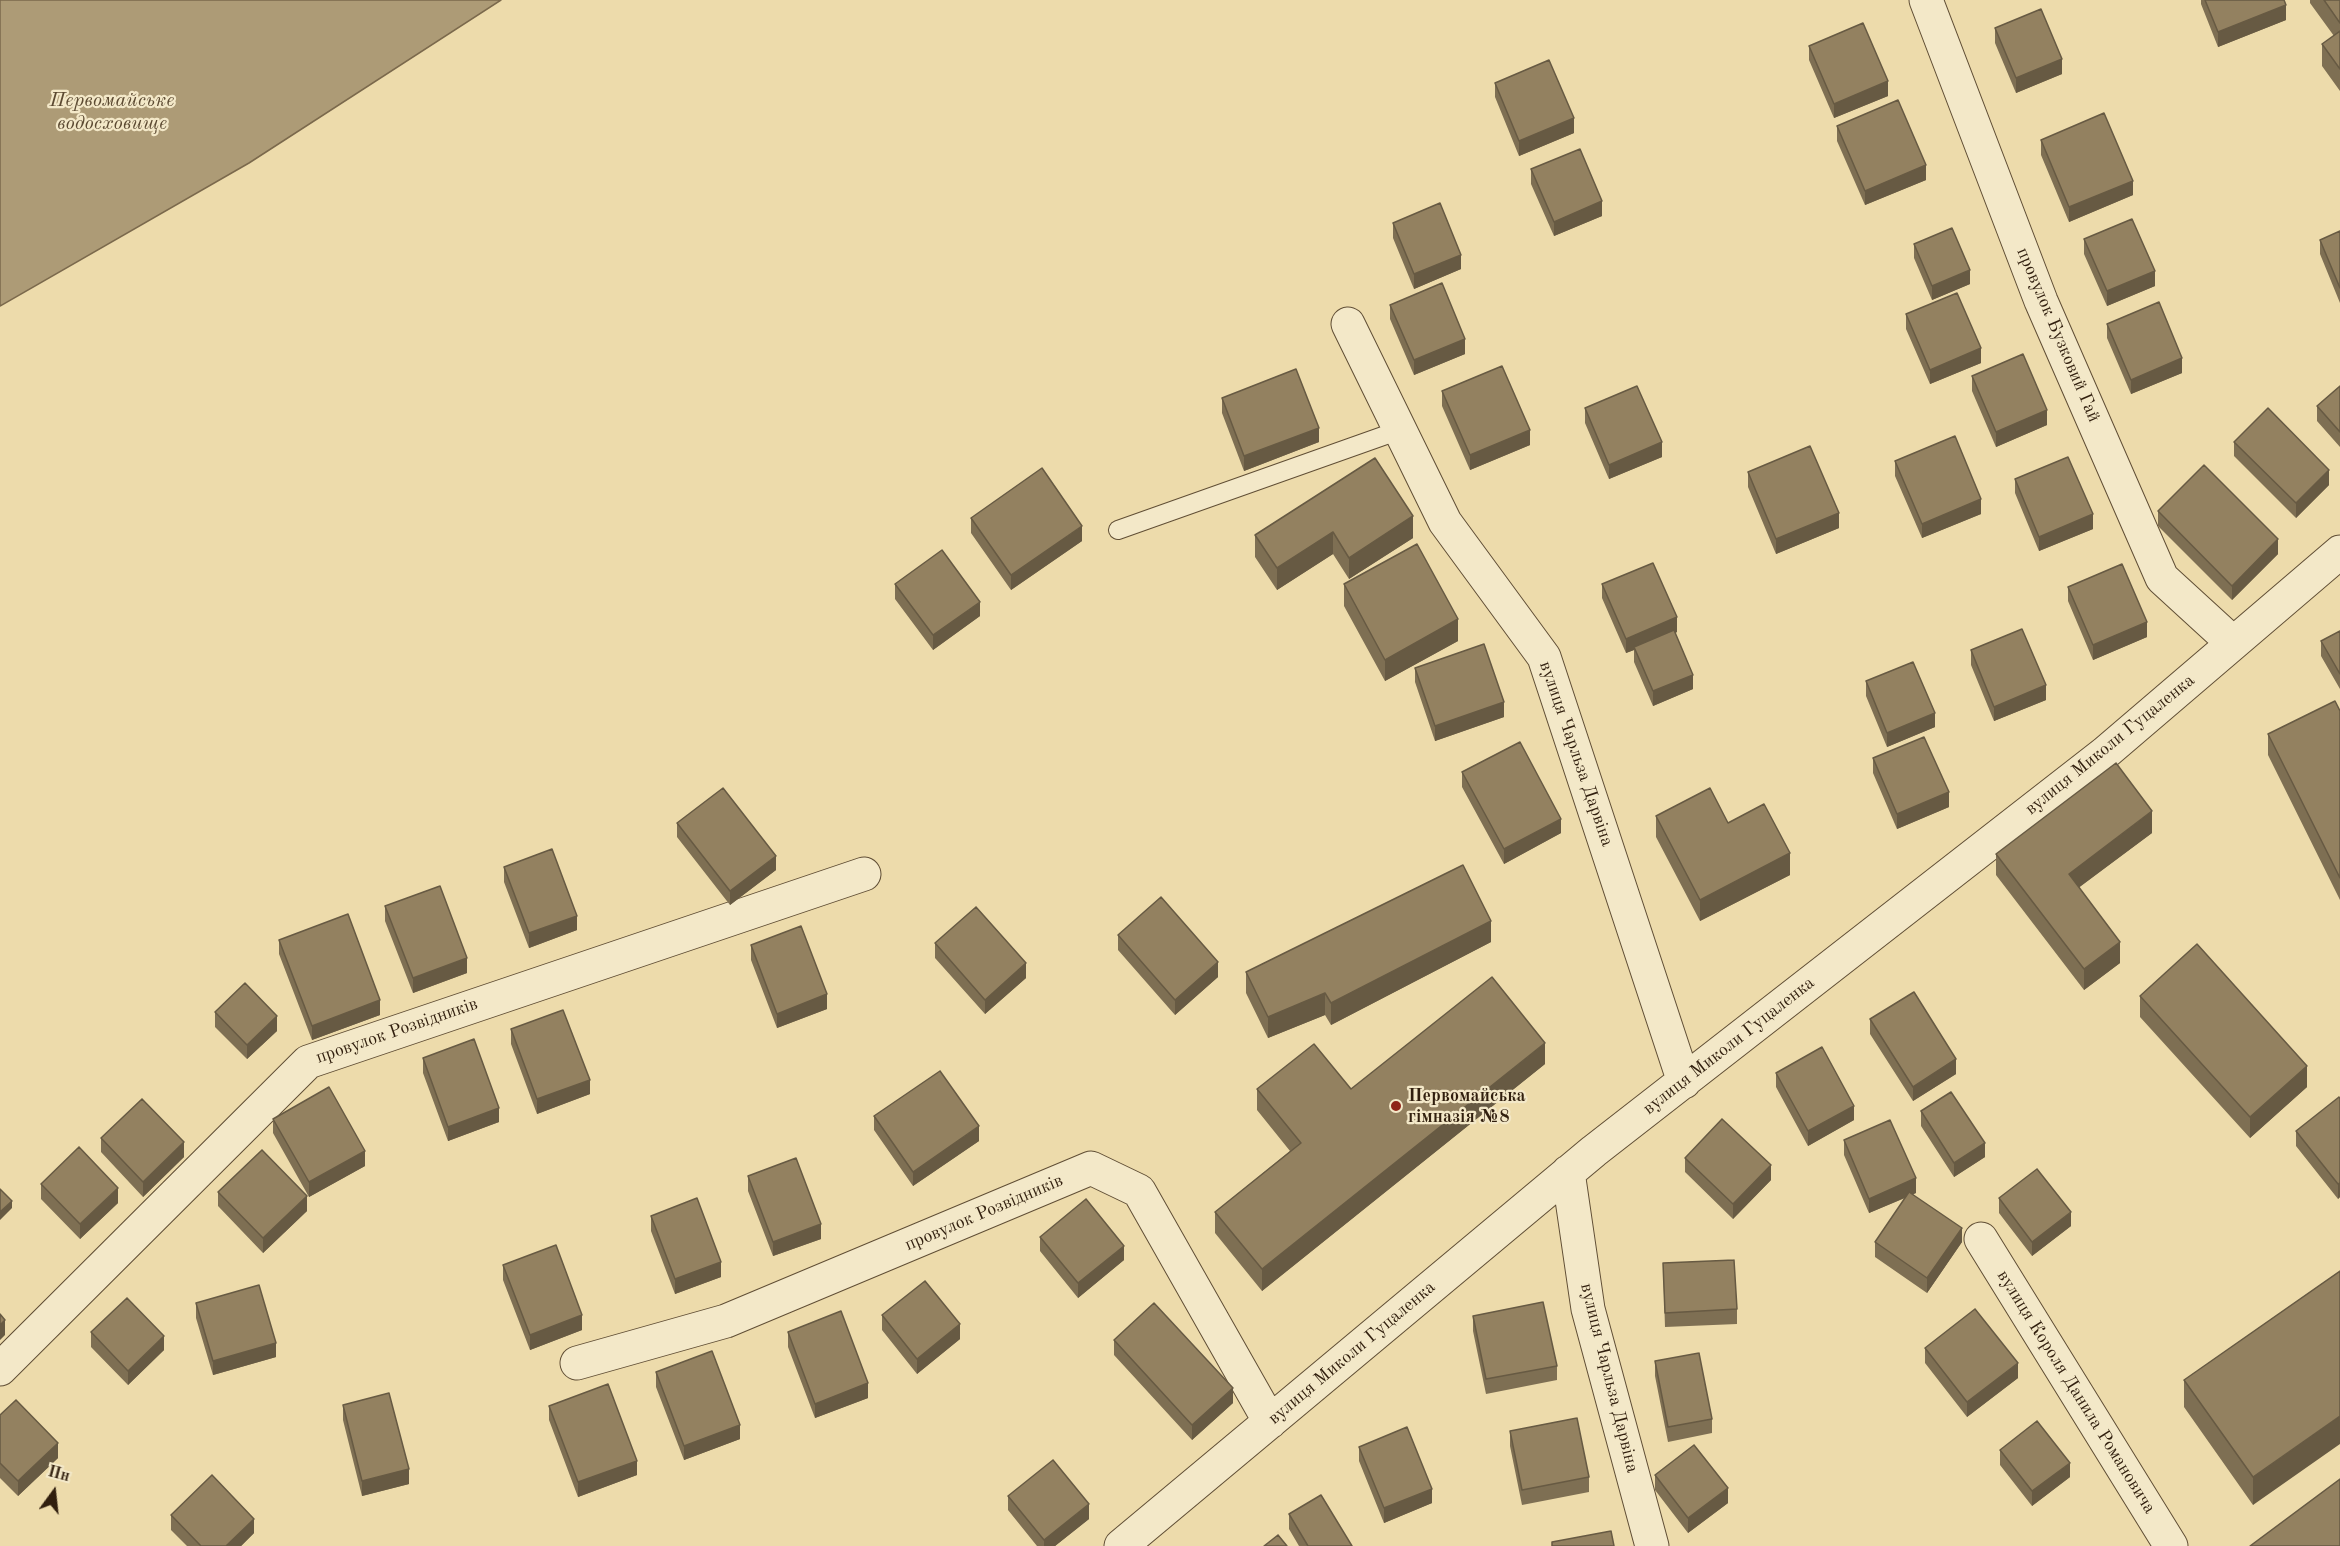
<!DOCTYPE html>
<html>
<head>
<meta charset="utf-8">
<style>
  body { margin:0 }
  #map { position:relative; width:2340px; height:1546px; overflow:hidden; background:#eddbab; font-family:"Old Standard TT",serif }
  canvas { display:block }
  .north { position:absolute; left:24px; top:1462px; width:60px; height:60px; -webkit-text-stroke:4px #f3e8c8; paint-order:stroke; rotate:15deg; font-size:16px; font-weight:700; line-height:24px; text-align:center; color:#311f0e }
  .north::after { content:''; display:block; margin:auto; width:21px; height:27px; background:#311f0e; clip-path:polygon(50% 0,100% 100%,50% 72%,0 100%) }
</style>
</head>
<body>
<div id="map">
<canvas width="2340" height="1546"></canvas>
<div class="north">Пн</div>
</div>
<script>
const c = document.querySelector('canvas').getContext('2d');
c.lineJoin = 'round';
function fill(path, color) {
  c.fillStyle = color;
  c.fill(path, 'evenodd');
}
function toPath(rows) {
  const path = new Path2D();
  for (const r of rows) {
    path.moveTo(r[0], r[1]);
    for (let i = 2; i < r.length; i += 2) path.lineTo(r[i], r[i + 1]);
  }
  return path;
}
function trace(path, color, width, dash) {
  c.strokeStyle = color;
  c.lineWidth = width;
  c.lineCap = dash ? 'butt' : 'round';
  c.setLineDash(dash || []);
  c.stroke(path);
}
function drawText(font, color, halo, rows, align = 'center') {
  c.font = font + ' "Old Standard TT",serif';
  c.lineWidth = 4.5;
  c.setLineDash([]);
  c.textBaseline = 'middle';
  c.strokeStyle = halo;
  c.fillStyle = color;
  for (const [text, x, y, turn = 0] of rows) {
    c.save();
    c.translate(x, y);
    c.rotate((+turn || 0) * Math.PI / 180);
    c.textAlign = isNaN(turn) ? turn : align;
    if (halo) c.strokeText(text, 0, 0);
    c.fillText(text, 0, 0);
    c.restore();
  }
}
const water = toPath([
  [0,0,501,0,249,163,0,306,0,0]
]);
const service = toPath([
  [1118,530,1400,430]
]);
const minor = toPath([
  [1926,0,2041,301,2162,578,2233,643],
  [1348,324,1445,522,1544,657,1684,1082],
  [1568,1172,1588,1309,1652,1546],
  [1981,1239,2171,1546],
  [577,1363,726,1321,1091,1168,1139,1191,1270,1422],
  [0,1369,308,1062,864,874],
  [1121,1546,1594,1151,2105,753,2340,552]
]);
const wall = toPath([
  [2201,0,2284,0,2286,20,2218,47,2201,4],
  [2310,0,2340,0,2340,91,2322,66,2322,44,2334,36,2310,3],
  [1995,28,2062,74,2016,93,1995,43],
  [1809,46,1888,96,1834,118,1809,60],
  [1495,83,1574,133,1519,156,1495,97],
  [1837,126,1926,180,1865,205,1837,141],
  [2041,140,2133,195,2069,222,2041,155],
  [1531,169,1602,216,1554,236,1531,184],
  [1393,223,1461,269,1414,289,1393,238],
  [2340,231,2340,303,2320,254,2320,240],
  [2084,239,2155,286,2107,306,2084,254],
  [1914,244,1970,284,1932,300,1914,258],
  [1390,305,1465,354,1414,375,1390,319],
  [1906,314,1981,363,1930,384,1906,329],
  [2107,324,2182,373,2131,394,2107,338],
  [1972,376,2047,425,1996,447,1972,391],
  [2340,386,2340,447,2317,421,2317,406],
  [1442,391,1530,445,1470,470,1442,406],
  [1222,398,1319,442,1244,471,1222,413],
  [1585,408,1662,457,1609,479,1585,423],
  [2234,442,2329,485,2296,518,2234,456],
  [1375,458,1413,538,1349,579,1333,554,1277,590,1255,557,1255,535],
  [1895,461,1981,514,1922,538,1895,476],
  [1748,472,1839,528,1776,554,1748,487],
  [2015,479,2093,529,2039,551,2015,493],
  [2158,511,2278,554,2232,600,2158,526],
  [971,518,1082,541,1011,590,971,533],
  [895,584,980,616,933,650,895,599],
  [1344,584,1458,641,1385,681,1344,606],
  [1602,584,1677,632,1675,633,1693,689,1653,706,1634,662,1634,650,1626,653,1602,598],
  [2068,587,2147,637,2093,660,2068,601],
  [2340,631,2340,689,2321,656,2321,641],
  [1971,650,2046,700,1994,721,1971,665],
  [1415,668,1504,717,1435,741,1415,682],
  [1866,681,1935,727,1887,747,1866,696],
  [2340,711,2340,900,2268,755,2268,734],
  [1873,758,1949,807,1897,829,1873,773],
  [1462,772,1561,833,1504,864,1462,787],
  [1656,816,1728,823,1790,875,1700,921,1656,837],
  [677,823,776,870,730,905,677,837],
  [2152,833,2079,887,2120,963,2084,990,1996,875,1996,854],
  [504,867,577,930,529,948,504,882],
  [385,906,467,973,413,993,385,921],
  [1118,935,1218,977,1175,1015,1118,950],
  [279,940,380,1015,312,1040,279,954],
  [1491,942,1331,1025,1325,1015,1268,1038,1246,993,1246,972],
  [935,943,1026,978,985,1014,935,958],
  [751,945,827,1009,777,1028,751,960],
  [2140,996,2307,1087,2250,1138,2140,1017],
  [215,1012,277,1031,247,1059,215,1027],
  [1870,1019,1956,1074,1913,1101,1870,1034],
  [511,1029,590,1094,537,1114,511,1044],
  [423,1058,499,1122,448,1141,423,1073],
  [1545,1064,1262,1291,1215,1233,1215,1212,1290,1151,1257,1110,1257,1089,1351,1089],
  [1776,1073,1854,1120,1808,1146,1776,1087],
  [2340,1099,2340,1197,2338,1199,2296,1146,2296,1131],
  [1921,1111,1985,1157,1954,1177,1921,1126],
  [874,1116,979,1141,913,1186,874,1130],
  [273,1119,365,1166,309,1197,273,1133],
  [101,1138,184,1157,143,1197,101,1152],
  [1844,1140,1916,1193,1913,1194,1962,1242,1927,1293,1875,1257,1875,1242,1905,1198,1869,1213,1844,1155],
  [1685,1158,1771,1180,1733,1219,1685,1172],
  [748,1176,821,1239,773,1256,748,1191],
  [41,1184,118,1203,80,1239,41,1199],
  [218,1192,307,1211,263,1253,218,1206],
  [1999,1198,2071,1226,2032,1256,1999,1213],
  [651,1216,721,1277,675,1294,651,1231],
  [1040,1237,1124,1260,1078,1298,1040,1251],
  [1663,1263,1737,1309,1737,1324,1665,1327],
  [503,1265,582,1330,530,1350,503,1280],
  [2340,1271,2253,1505,2184,1407,2184,1380],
  [196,1303,276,1357,213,1375,196,1318],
  [882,1315,960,1339,917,1374,882,1330],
  [1473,1316,1557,1366,1557,1380,1486,1394,1473,1331],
  [91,1332,164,1350,128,1385,91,1347],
  [788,1332,868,1398,815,1418,788,1347],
  [1114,1340,1233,1403,1192,1440,1114,1355],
  [1925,1348,2018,1378,1967,1417,1925,1363],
  [1655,1361,1712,1419,1712,1433,1668,1442,1655,1376],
  [656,1372,740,1439,684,1460,656,1387],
  [343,1405,409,1484,362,1496,343,1420],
  [549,1406,637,1475,578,1497,549,1420],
  [0,1415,58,1458,18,1496,0,1478],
  [1510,1431,1589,1477,1589,1492,1522,1505,1510,1446],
  [1359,1447,1432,1503,1384,1523,1359,1461],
  [2000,1450,2070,1477,2032,1506,2000,1465],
  [1655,1475,1728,1503,1688,1533,1655,1490],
  [1008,1496,1089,1519,1055,1546,1037,1546,1008,1510],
  [1289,1514,1352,1546,1299,1546,1289,1529],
  [171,1515,254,1533,241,1546,187,1546,171,1530]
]);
const shadedWall = toPath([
  [2286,5,2286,20,2218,47,2218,32],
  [2062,59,2062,74,2016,93,2016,78],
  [1888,81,1888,96,1834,118,1834,104],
  [1574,118,1574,133,1519,156,1519,141],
  [1926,165,1926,180,1865,205,1865,191],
  [2133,181,2133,195,2069,222,2069,207],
  [1602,201,1602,216,1554,236,1554,222],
  [1461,255,1461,269,1414,289,1414,274],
  [1970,270,1970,284,1932,300,1932,286],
  [2155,271,2155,286,2107,306,2107,291],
  [1465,339,1465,354,1414,375,1414,360],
  [1981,348,1981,363,1930,384,1930,370],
  [2182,358,2182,373,2131,394,2131,380],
  [2047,410,2047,425,1996,447,1996,432],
  [1319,428,1319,442,1244,471,1244,456],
  [1530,430,1530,445,1470,470,1470,455],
  [1662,442,1662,457,1609,479,1609,465],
  [2329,470,2329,485,2296,518,2296,503],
  [1981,499,1981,514,1922,538,1922,524],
  [1839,513,1839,528,1776,554,1776,539],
  [2093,514,2093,529,2039,551,2039,537],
  [1413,516,1413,538,1349,579,1349,558],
  [1082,526,1082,541,1011,590,1011,575],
  [1333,532,1333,554,1277,590,1277,568],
  [2278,539,2278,554,2232,600,2232,586],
  [980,602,980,616,933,650,933,635],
  [1677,617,1677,632,1635,650,1634,647,1634,650,1626,653,1626,639],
  [1458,619,1458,641,1385,681,1385,660],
  [2147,622,2147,637,2093,660,2093,645],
  [1693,675,1693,689,1653,706,1653,691],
  [2046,685,2046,700,1994,721,1994,707],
  [1504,702,1504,717,1435,741,1435,726],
  [1935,713,1935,727,1887,747,1887,733],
  [1949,792,1949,807,1897,829,1897,814],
  [2152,811,2152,833,2069,895,2069,874],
  [1561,819,1561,833,1504,864,1504,849],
  [1790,853,1790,875,1700,921,1700,900],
  [776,856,776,870,730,905,730,891],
  [577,916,577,930,529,948,529,933],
  [1491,921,1491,942,1331,1025,1331,1003],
  [2120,942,2120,963,2084,990,2084,969],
  [467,958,467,973,413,993,413,978],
  [1218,962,1218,977,1175,1015,1175,1000],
  [1026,963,1026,978,985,1014,985,1000],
  [1325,993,1325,1015,1268,1038,1268,1017],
  [827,994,827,1009,777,1028,777,1014],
  [380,1000,380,1015,312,1040,312,1026],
  [277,1016,277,1031,247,1059,247,1045],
  [1545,1043,1545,1064,1262,1291,1262,1269],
  [1956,1059,1956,1074,1913,1101,1913,1087],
  [2307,1066,2307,1087,2250,1138,2250,1117],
  [590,1080,590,1094,537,1114,537,1099],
  [1854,1106,1854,1120,1808,1146,1808,1131],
  [499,1108,499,1122,448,1141,448,1127],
  [979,1126,979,1141,913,1186,913,1172],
  [184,1142,184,1157,143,1197,143,1182],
  [1985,1143,1985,1157,1954,1177,1954,1163],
  [365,1151,365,1166,309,1197,309,1182],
  [1771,1165,1771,1180,1733,1219,1733,1204],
  [1916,1178,1916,1193,1869,1213,1869,1199],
  [2340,1183,2340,1197,2338,1199,2338,1184],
  [118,1188,118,1203,80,1239,80,1224],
  [307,1196,307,1211,263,1253,263,1238],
  [12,1201,12,1208,0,1220,0,1212],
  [2071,1212,2071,1226,2032,1256,2032,1242],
  [821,1224,821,1239,773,1256,773,1242],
  [1962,1228,1962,1242,1927,1293,1927,1278],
  [1124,1246,1124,1260,1078,1298,1078,1283],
  [721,1262,721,1277,675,1294,675,1279],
  [582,1315,582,1330,530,1350,530,1335],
  [5,1320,5,1335,0,1340,0,1325],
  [960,1324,960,1339,917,1374,917,1359],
  [164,1336,164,1350,128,1385,128,1371],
  [276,1343,276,1357,213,1375,213,1361],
  [2018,1363,2018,1378,1967,1417,1967,1402],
  [868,1383,868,1398,815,1418,815,1404],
  [1233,1388,1233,1403,1192,1440,1192,1425],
  [2340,1416,2340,1444,2253,1505,2253,1477],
  [740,1425,740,1439,684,1460,684,1446],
  [58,1443,58,1458,18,1496,18,1481],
  [637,1461,637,1475,578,1497,578,1482],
  [2070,1463,2070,1477,2032,1506,2032,1491],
  [409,1469,409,1484,362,1496,362,1481],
  [1728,1488,1728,1503,1688,1533,1688,1518],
  [1432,1489,1432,1503,1384,1523,1384,1508],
  [1089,1504,1089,1519,1055,1546,1044,1546,1044,1540],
  [254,1519,254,1533,241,1546,226,1546]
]);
const building = toPath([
  [2205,0,2284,0,2286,5,2218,32,2205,0],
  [2324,0,2340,0,2340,23,2324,0],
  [2041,9,2062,59,2016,78,1995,28,2041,9],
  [1863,23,1888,81,1834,104,1809,46,1863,23],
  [2340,31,2340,69,2322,44,2340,31],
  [1549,60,1574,118,1519,141,1495,83,1549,60],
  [1898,100,1926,165,1865,191,1837,126,1898,100],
  [2104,113,2133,181,2069,207,2041,140,2104,113],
  [1580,149,1602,201,1554,222,1531,169,1580,149],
  [1440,203,1461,255,1414,274,1393,223,1440,203],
  [2132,219,2155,271,2107,291,2084,239,2132,219],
  [1952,228,1970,270,1932,286,1914,244,1952,228],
  [2340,231,2340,288,2320,240,2340,231],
  [1442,283,1465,339,1414,360,1390,305,1442,283],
  [1957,293,1981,348,1930,370,1906,314,1957,293],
  [2159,302,2182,358,2131,380,2107,324,2159,302],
  [2023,354,2047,410,1996,432,1972,376,2023,354],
  [1502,366,1530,430,1470,455,1442,391,1502,366],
  [1296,369,1319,428,1244,456,1222,398,1296,369],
  [1637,386,1662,442,1609,465,1585,408,1637,386],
  [2340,386,2340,432,2317,406,2340,386],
  [2268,408,2329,470,2296,503,2234,442,2268,408],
  [1955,436,1981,499,1922,524,1895,461,1955,436],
  [1810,446,1839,513,1776,539,1748,472,1810,446],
  [2068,457,2093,514,2039,537,2015,479,2068,457],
  [1375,458,1413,516,1349,558,1333,532,1277,568,1255,535,1375,458],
  [2204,465,2278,539,2232,586,2158,511,2204,465],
  [1042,468,1082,526,1011,575,971,518,1042,468],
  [1417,544,1458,619,1385,660,1344,584,1417,544],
  [942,550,980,602,933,635,895,584,942,550],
  [1653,563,1677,617,1626,639,1602,584,1653,563],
  [2122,564,2147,622,2093,645,2068,587,2122,564],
  [2022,629,2046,685,1994,707,1971,650,2022,629],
  [1674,630,1693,675,1653,691,1634,647,1674,630],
  [2340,631,2340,674,2321,641,2340,631],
  [1484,644,1504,702,1435,726,1415,668,1484,644],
  [1913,662,1935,713,1887,733,1866,681,1913,662],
  [2335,701,2340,711,2340,878,2268,734,2335,701],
  [1924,737,1949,792,1897,814,1873,758,1924,737],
  [1520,742,1561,819,1504,849,1462,772,1520,742],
  [2116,763,2152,811,2069,874,2120,942,2084,969,1996,854,2116,763],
  [723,788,776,856,730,891,677,823,723,788],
  [1710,788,1728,823,1764,804,1790,853,1700,900,1656,816,1710,788],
  [552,849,577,916,529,933,504,867,552,849],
  [1463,865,1491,921,1331,1003,1325,993,1268,1017,1246,972,1463,865],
  [440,886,467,958,413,978,385,906,440,886],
  [1161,897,1218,962,1175,1000,1118,935,1161,897],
  [976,907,1026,963,985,1000,935,943,976,907],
  [348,914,380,1000,312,1026,279,940,348,914],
  [801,926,827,994,777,1014,751,945,801,926],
  [2197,944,2307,1066,2250,1117,2140,996,2197,944],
  [1492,977,1545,1043,1262,1269,1215,1212,1301,1143,1257,1089,1314,1044,1351,1089,1492,977],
  [245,983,277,1016,247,1045,215,1012,245,983],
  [1914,992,1956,1059,1913,1087,1870,1019,1914,992],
  [563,1010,590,1080,537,1099,511,1029,563,1010],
  [474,1039,499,1108,448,1127,423,1058,474,1039],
  [1822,1047,1854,1106,1808,1131,1776,1073,1822,1047],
  [940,1071,979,1126,913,1172,874,1116,940,1071],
  [329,1087,365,1151,309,1182,273,1119,329,1087],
  [1951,1092,1985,1143,1954,1163,1921,1111,1951,1092],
  [2339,1097,2340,1099,2340,1183,2338,1184,2296,1131,2339,1097],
  [142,1099,184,1142,143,1182,101,1138,142,1099],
  [1722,1119,1771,1165,1733,1204,1685,1158,1722,1119],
  [1890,1120,1916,1178,1869,1199,1844,1140,1890,1120],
  [79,1147,118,1188,80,1224,41,1184,79,1147],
  [262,1150,307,1196,263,1238,218,1192,262,1150],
  [796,1158,821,1224,773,1242,748,1176,796,1158],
  [2037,1169,2071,1212,2032,1242,1999,1198,2037,1169],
  [0,1189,12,1201,0,1212,0,1189],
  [1909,1192,1962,1228,1927,1278,1875,1242,1909,1192],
  [697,1198,721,1262,675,1279,651,1216,697,1198],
  [1086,1199,1124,1246,1078,1283,1040,1237,1086,1199],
  [556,1245,582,1315,530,1335,503,1265,556,1245],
  [1734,1260,1737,1309,1665,1313,1663,1263,1734,1260],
  [2340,1271,2340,1416,2253,1477,2184,1380,2340,1271],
  [925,1281,960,1324,917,1359,882,1315,925,1281],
  [259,1285,276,1343,213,1361,196,1303,259,1285],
  [127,1298,164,1336,128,1371,91,1332,127,1298],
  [1543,1302,1557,1366,1486,1379,1473,1316,1543,1302],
  [1154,1303,1233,1388,1192,1425,1114,1340,1154,1303],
  [1975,1309,2018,1363,1967,1402,1925,1348,1975,1309],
  [841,1311,868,1383,815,1404,788,1332,841,1311],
  [0,1314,5,1320,0,1325,0,1314],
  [712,1351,740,1425,684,1446,656,1372,712,1351],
  [1699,1353,1712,1419,1668,1427,1655,1361,1699,1353],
  [608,1384,637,1461,578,1482,549,1406,608,1384],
  [389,1393,409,1469,362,1481,343,1405,389,1393],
  [16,1400,58,1443,18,1481,0,1463,0,1415,16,1400],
  [1577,1418,1589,1477,1522,1490,1510,1431,1577,1418],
  [2037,1421,2070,1463,2032,1491,2000,1450,2037,1421],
  [1407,1427,1432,1489,1384,1508,1359,1447,1407,1427],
  [1694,1445,1728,1488,1688,1518,1655,1475,1694,1445],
  [1053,1460,1089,1504,1044,1540,1008,1496,1053,1460],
  [212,1475,254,1519,226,1546,201,1546,171,1515,212,1475],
  [2340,1479,2340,1546,2250,1546,2340,1479],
  [1321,1495,1352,1546,1308,1546,1289,1514,1321,1495],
  [1611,1531,1614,1546,1552,1546,1552,1542,1611,1531],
  [1278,1535,1287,1546,1264,1546,1278,1535]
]);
const markers = [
  [1396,1106,6,"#8f2418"]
];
const streetNames = [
  ["провулок Бузковий Гай",2058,335,67],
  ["вулиця Миколи Гуцаленка",2110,745,-39],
  ["вулиця Чарльза Дарвіна",1576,754,71],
  ["провулок Розвідників",397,1031,-19],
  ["вулиця Миколи Гуцаленка",1729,1046,-38],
  ["провулок Розвідників",984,1213,-23],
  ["вулиця Миколи Гуцаленка",1352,1353,-40],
  ["вулиця Чарльза Дарвіна",1609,1378,76],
  ["вулиця Короля Данила Романовича",2076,1392,58]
];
const poiNames = [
  ["Первомайська",1408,1096],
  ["гімназія №8",1408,1117]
];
const waterNames = [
  ["Первомайське",112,101],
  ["водосховище",112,124]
];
fill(water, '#ad9b76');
trace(water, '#7b694c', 1.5);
trace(service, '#604e35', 20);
trace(minor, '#604e35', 35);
trace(service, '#f3e8c8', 18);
trace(minor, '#f3e8c8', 33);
fill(wall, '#7e6f53');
fill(shadedWall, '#675a43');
fill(building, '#938160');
trace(building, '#675a43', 1.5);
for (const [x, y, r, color] of markers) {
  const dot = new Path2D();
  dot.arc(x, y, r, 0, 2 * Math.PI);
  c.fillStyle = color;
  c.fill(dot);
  trace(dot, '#f3e8c8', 2);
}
drawText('18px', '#311f0e', '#f3e8c8', streetNames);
drawText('bold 18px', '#311f0e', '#f3e8c8', poiNames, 'left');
drawText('italic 20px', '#5c4a32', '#f3e8c8', waterNames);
</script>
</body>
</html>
